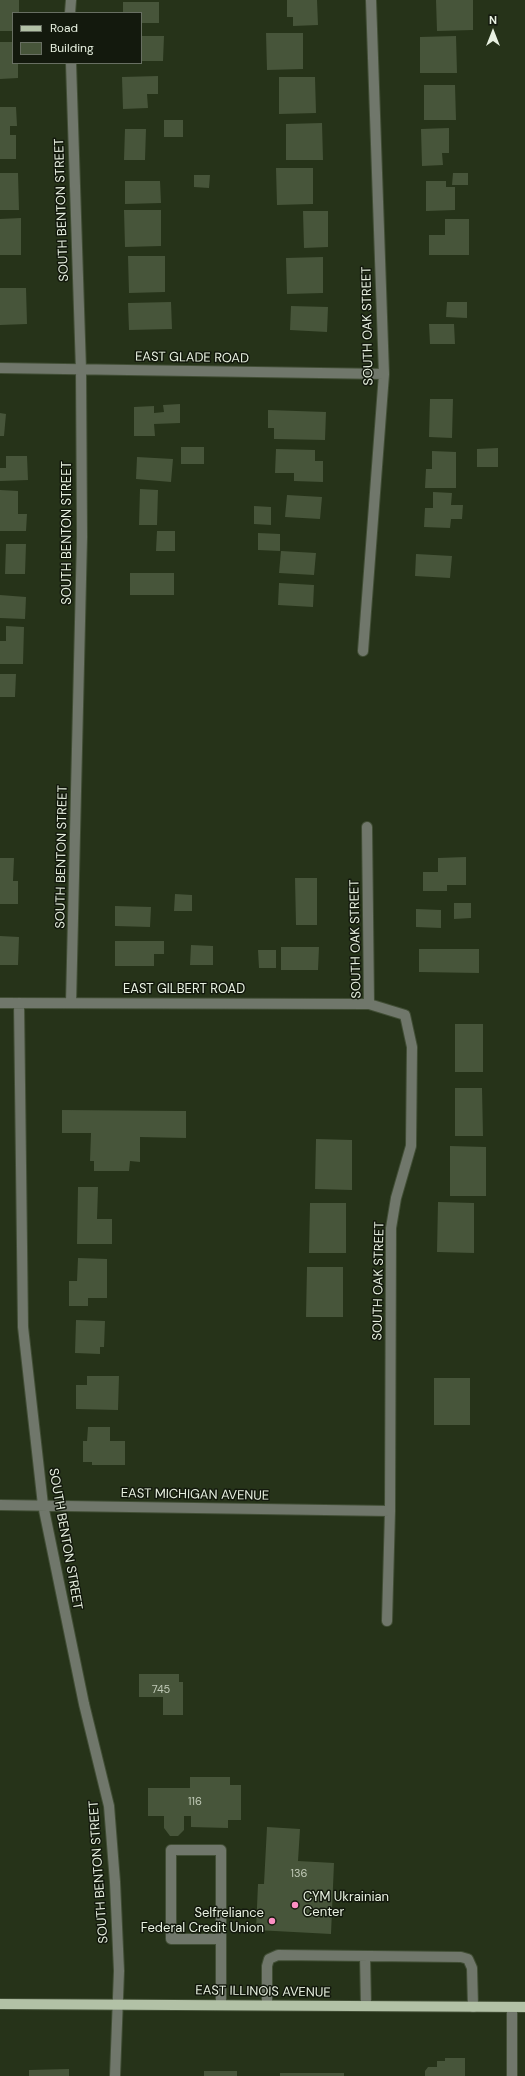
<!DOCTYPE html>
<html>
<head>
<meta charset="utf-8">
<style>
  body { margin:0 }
  #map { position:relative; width:525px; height:2076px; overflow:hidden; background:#263319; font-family:"DM Sans",sans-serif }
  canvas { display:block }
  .legend { position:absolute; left:12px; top:12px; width:130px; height:52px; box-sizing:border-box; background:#13190d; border:1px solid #686f62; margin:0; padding:5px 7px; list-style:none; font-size:12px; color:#e8f1e1 }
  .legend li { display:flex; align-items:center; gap:8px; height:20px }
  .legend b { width:20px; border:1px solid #686f62 }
  .north { position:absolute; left:473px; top:12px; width:40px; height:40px; -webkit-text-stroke:3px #13190d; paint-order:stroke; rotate:0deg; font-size:11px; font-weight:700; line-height:16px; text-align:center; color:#e8f1e1 }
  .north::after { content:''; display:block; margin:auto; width:14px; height:18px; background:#e8f1e1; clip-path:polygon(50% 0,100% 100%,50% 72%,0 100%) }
</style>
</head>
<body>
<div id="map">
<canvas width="525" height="2076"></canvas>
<ul class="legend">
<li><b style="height:5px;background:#b2c1a6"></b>Road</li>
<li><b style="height:11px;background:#47553a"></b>Building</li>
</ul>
<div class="north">N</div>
</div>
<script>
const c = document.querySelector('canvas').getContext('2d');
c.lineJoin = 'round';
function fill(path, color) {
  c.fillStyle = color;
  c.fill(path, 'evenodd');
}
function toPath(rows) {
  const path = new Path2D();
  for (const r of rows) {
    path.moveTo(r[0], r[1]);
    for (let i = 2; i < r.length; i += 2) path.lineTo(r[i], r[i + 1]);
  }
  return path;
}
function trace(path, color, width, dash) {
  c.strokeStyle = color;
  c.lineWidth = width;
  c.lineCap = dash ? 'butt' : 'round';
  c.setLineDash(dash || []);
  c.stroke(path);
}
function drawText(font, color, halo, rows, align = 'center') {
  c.font = font + ' "DM Sans",sans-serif';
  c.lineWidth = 3;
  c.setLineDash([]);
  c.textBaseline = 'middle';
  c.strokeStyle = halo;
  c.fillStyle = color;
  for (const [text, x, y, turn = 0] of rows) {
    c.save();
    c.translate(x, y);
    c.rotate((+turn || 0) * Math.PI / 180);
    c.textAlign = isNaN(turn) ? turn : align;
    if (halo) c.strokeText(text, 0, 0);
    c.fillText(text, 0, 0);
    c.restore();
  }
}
const building = toPath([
  [0,0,19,0,19,13,13,13,13,31,0,31],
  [287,0,317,0,318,25,293,26,293,17,287,17],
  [436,0,473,0,473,30,437,31],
  [123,2,159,2,159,23,141,23,141,13,123,13],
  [266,33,303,33,303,69,267,70],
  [141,36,164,36,163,61,141,61],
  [456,36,457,73,420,73,420,37],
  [0,42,13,42,13,63,18,63,18,78,0,79],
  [158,76,158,94,147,94,148,108,123,109,122,77],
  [279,77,315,77,316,113,279,114],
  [424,85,455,85,456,120,424,120],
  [0,107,16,107,17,126,10,126,10,135,16,135,16,159,0,159],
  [164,120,183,120,183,137,164,137],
  [322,123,323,160,286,160,286,124],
  [449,128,449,153,442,153,443,165,422,166,421,129],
  [125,129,146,129,145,160,124,160],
  [276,168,313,168,313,204,277,205],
  [0,173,18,173,19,210,0,210],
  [453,173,468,173,468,185,452,185],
  [194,175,210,175,209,188,194,187],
  [125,181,160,181,161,203,125,204],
  [426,181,446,181,446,187,455,187,455,210,426,211],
  [124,210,161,210,161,246,125,247],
  [303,211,328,211,328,247,304,248],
  [21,218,21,255,0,255,0,219],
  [445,219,469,219,469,255,429,255,429,235,445,235],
  [128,256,165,256,165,292,129,293],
  [323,257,323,293,287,294,286,258],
  [0,288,26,288,27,324,0,325],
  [171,302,172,329,129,330,128,303],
  [447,302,467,302,467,318,446,317],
  [291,306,328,307,327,332,290,330],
  [429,324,454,324,455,344,430,344],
  [430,399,453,399,452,438,429,437],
  [180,404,180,423,154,424,155,436,134,436,134,407,154,406,154,413,164,412,163,405],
  [268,410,326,412,325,440,274,439,274,428,268,428],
  [0,413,6,414,4,436,0,436],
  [181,447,204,447,204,464,181,464],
  [498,448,498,467,477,467,477,449],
  [276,449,315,450,315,461,323,461,323,482,294,481,294,473,275,473],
  [432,451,456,452,456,488,425,488,426,469,432,469],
  [6,456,27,456,28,480,0,481,0,468,6,468],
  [137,457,173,459,171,482,136,479],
  [140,489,158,490,157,525,139,525],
  [0,490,18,491,18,514,27,514,26,531,0,531],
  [433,492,452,493,451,505,463,505,462,519,451,519,450,528,424,527,425,508,433,508],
  [287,495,322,497,320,519,285,517],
  [254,506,271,507,271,525,254,524],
  [157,531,175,531,175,551,156,551],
  [258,533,280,534,280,551,258,550],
  [6,544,26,544,25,574,5,574],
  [281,551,316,553,314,575,279,573],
  [416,554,452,556,450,578,415,576],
  [130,573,174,573,174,595,130,595],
  [279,583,314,585,313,607,278,605],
  [0,595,26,597,25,619,0,618],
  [6,626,24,627,23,664,0,664,0,641,6,641],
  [0,674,16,674,15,697,0,697],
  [466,857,466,885,447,885,447,891,423,891,423,872,438,872,438,858],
  [0,858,14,858,13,881,18,881,18,904,0,904],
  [295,878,317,878,317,925,296,925],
  [175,894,192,895,192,911,174,911],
  [454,903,471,903,471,918,454,919],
  [115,906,151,907,150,927,115,926],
  [416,909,441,910,441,928,416,927],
  [0,936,19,937,18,965,0,965],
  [115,941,164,941,164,954,154,954,154,966,115,966],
  [191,945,213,946,213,965,190,965],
  [281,947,319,947,318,970,281,970],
  [419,949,479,949,479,973,419,972],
  [258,950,276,950,276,968,259,968],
  [455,1024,483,1024,483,1072,455,1072],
  [455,1088,482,1088,483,1136,455,1136],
  [62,1110,186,1111,186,1138,140,1137,140,1162,130,1161,129,1171,94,1171,94,1161,90,1161,91,1133,62,1133],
  [316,1139,352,1140,352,1190,315,1189],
  [450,1146,486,1147,486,1196,450,1196],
  [78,1187,98,1187,97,1219,112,1219,112,1244,77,1244],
  [438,1202,474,1203,474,1253,437,1252],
  [310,1203,346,1203,346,1253,309,1253],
  [78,1258,107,1259,107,1298,88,1298,88,1306,69,1306,69,1281,77,1281],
  [307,1267,343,1267,343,1317,306,1317],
  [76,1320,105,1321,104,1347,100,1347,100,1354,75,1353],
  [87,1376,119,1376,118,1410,76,1409,76,1385,87,1385],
  [434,1378,470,1378,470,1425,434,1425],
  [88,1427,110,1427,110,1441,125,1441,125,1465,92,1465,92,1462,83,1462,83,1441,87,1441],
  [139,1674,179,1674,179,1682,183,1682,183,1715,163,1715,163,1697,139,1697],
  [190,1777,230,1777,230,1785,241,1785,241,1820,228,1820,228,1828,191,1827,191,1816,184,1816,184,1830,178,1836,170,1836,164,1828,164,1816,148,1816,148,1788,190,1788],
  [267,1827,300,1829,298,1861,334,1863,331,1934,256,1930,258,1884,264,1884],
  [445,2058,465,2058,465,2076,425,2076,425,2071,428,2067,437,2067,437,2061,445,2061],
  [69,2069,69,2076,29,2076,29,2070],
  [204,2071,237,2071,237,2076,204,2076],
  [280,2073,344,2073,344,2076,280,2076]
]);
const minor = toPath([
  [70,13,71,0],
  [71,63,81,370,82,537,71,1003],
  [0,368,384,374],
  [363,651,384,374,371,0],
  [367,827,369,1004,405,1015,412,1047,411,1146,396,1198,391,1228,390,1511,387,1621],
  [0,1003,369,1004],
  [19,1003,23,1327,43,1505,84,1704,109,1806,115,1882,119,1971,115,2076],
  [0,1505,390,1511],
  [221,1939,171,1939,171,1850,221,1850,221,2005],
  [365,1956,366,2006],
  [267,2005,267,1966,269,1959,278,1955,461,1957,468,1959,472,1968,473,2007],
  [512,2076,512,2007]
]);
const major = toPath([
  [0,2004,525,2007]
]);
const markers = [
  [295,1905,4,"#fc8fc3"],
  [272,1921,4,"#fc8fc3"]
];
const numberNames = [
  ["745",161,1690],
  ["116",195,1802],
  ["136",299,1874]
];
const streetNames = [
  ["SOUTH BENTON STREET",62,210,-92],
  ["SOUTH OAK STREET",368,326,-91],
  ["EAST GLADE ROAD",192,358,1],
  ["SOUTH BENTON STREET",68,533,-90],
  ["SOUTH BENTON STREET",62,857,-89],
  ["SOUTH OAK STREET",356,939,-91],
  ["EAST GILBERT ROAD",184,990],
  ["SOUTH OAK STREET",379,1281,-89],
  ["EAST MICHIGAN AVENUE",195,1495,1],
  ["SOUTH BENTON STREET",65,1539,80],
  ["SOUTH BENTON STREET",99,1872,-94],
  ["EAST ILLINOIS AVENUE",263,1992,1]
];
const poiNames = [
  ["CYM Ukrainian",303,1898],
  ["Center",303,1913],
  ["Selfreliance",264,1914,"right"],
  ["Federal Credit Union",264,1929,"right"]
];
fill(building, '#47553a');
trace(minor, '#414e35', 12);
trace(major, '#414e35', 12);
trace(minor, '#70776b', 10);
trace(major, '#b2c1a6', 10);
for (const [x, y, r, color] of markers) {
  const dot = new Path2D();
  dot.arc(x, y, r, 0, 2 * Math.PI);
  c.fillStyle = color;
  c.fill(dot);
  trace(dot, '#13190d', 1.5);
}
drawText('11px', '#c0cab7', null, numberNames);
drawText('13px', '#e8f1e1', '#13190d', streetNames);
drawText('13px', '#e8f1e1', '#13190d', poiNames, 'left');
</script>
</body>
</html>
